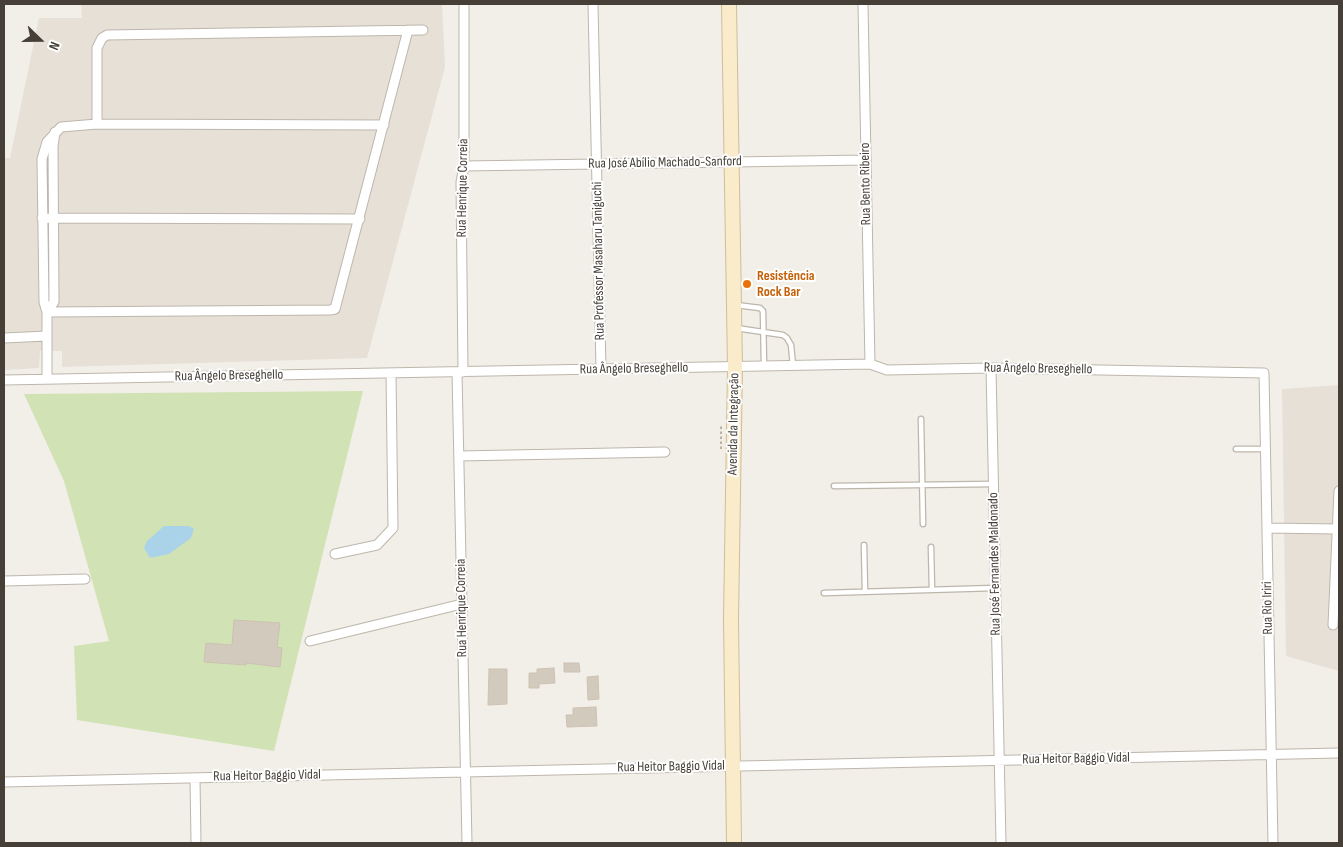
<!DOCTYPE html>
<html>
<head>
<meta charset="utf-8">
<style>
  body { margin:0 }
  #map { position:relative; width:1343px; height:847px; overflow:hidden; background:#f2efe8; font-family:"Sofia Sans Condensed",sans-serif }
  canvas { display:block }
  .frame { position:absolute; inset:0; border:5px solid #453f37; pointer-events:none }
  .north { position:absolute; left:15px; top:15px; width:50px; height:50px; -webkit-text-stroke:4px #fff; paint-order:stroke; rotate:112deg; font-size:14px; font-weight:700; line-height:20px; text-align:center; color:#453f37 }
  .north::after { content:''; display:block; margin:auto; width:18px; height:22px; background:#453f37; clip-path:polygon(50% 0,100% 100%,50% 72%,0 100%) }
</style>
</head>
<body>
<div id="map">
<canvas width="1343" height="847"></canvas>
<div class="frame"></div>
<div class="north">N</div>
</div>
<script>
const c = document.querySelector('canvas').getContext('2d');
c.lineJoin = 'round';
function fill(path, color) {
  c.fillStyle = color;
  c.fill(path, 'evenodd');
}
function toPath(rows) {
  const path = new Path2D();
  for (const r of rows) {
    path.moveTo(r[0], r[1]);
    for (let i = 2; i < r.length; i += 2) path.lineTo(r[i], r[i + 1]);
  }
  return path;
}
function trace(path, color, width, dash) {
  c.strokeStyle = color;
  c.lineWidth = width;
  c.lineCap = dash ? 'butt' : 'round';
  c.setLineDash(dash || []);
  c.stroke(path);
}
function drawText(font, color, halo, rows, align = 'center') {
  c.font = font + ' "Sofia Sans Condensed",sans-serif';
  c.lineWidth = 4;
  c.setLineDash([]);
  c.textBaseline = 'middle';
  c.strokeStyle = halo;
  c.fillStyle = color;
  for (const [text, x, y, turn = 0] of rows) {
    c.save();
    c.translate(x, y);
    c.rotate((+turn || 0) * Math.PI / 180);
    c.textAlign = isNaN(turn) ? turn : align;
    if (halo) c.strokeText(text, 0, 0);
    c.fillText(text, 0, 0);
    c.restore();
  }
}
const residential = toPath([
  [81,4,442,4,445,67,367,358,62,367,62,351,40,351,39,368,4,370,4,158,10,158,39,18,82,18],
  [1339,385,1339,671,1286,656,1282,389]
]);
const green = toPath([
  [363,391,274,751,77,720,74,646,109,641,64,481,24,394]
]);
const water = toPath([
  [164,526,189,526,194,529,191,538,169,554,150,558,144,548,147,541]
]);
const building = toPath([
  [234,620,280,623,277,647,282,648,280,667,246,663,246,665,204,662,206,643,232,645,234,620],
  [564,663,579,663,580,672,564,672,564,663],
  [554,668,555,683,539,684,539,688,529,688,529,673,537,673,537,669,554,668],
  [489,669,507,669,507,704,488,705,489,669],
  [598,676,599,699,588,700,587,677,598,676],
  [596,707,597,726,567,727,566,715,573,715,573,708,596,707]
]);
const path = toPath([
  [721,449,721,424]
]);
const lane = toPath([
  [736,305,760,308,763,311,764,366],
  [736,328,783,335,787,338,791,345,793,366],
  [921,419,923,524],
  [1236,449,1265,449],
  [834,486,993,484],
  [864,545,865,592],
  [931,547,932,590],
  [824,593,995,588]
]);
const street = toPath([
  [593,4,601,369],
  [863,4,870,364],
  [97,124,97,48,102,38,107,35,423,30],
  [464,166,866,160],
  [42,218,360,219],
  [47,312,330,310,335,309,408,30],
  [47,312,54,302,53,146,55,132],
  [4,338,47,336],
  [991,368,1001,843],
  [457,372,467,843],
  [463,372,461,182,464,166,464,4],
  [47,379,47,312,44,302,42,159,47,142,61,127,97,124,384,125],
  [4,380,870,364,887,370,991,368,1264,373,1273,843],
  [459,456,665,452],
  [1267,528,1338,529],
  [335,554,377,545,393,528,391,373],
  [4,581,85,579],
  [1333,625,1339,491],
  [310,641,462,604],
  [195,778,196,843],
  [4,782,1339,753]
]);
const secondary = toPath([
  [729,4,735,367,731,619,734,843]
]);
const markers = [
  [747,284,5,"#e8710a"]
];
const streetNames = [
  ["Rua José Abílio Machado-Sanford",665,163,-1],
  ["Rua Bento Ribeiro",866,184,-91],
  ["Rua Henrique Correia",463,188,-89],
  ["Rua Professor Masaharu Taniguchi",599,261,-91],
  ["Rua Ângelo Breseghello",634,369,-1],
  ["Rua Ângelo Breseghello",1038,369,1],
  ["Rua Ângelo Breseghello",229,376,-1],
  ["Avenida da Integração",734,424,-89],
  ["Rua José Fernandes Maldonado",995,564,-91],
  ["Rua Henrique Correia",462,608,-91],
  ["Rua Rio Iriri",1268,608,-91],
  ["Rua Heitor Baggio Vidal",1076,759,-1],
  ["Rua Heitor Baggio Vidal",671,767,-1],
  ["Rua Heitor Baggio Vidal",267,776,-1]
];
const foodNames = [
  ["Resistência",757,276],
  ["Rock Bar",757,292]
];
fill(residential, '#e6e0d7');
fill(green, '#d1e3b4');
fill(water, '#aad3ea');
fill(building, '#d3cabe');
trace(building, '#cdc1b2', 1);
trace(lane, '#bdb6ab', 7);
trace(street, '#bdb6ab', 11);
trace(secondary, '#cebe9b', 16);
trace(path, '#bdb09e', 2, [2.5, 2.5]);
trace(lane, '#fff', 4.5);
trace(street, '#fff', 9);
trace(secondary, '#faebcb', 14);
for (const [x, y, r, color] of markers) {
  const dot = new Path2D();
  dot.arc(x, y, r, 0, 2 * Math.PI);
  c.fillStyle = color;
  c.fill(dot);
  trace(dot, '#fff', 2);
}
drawText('14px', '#453f37', '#fff', streetNames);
drawText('bold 14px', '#c56008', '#fff', foodNames, 'left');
</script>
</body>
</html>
